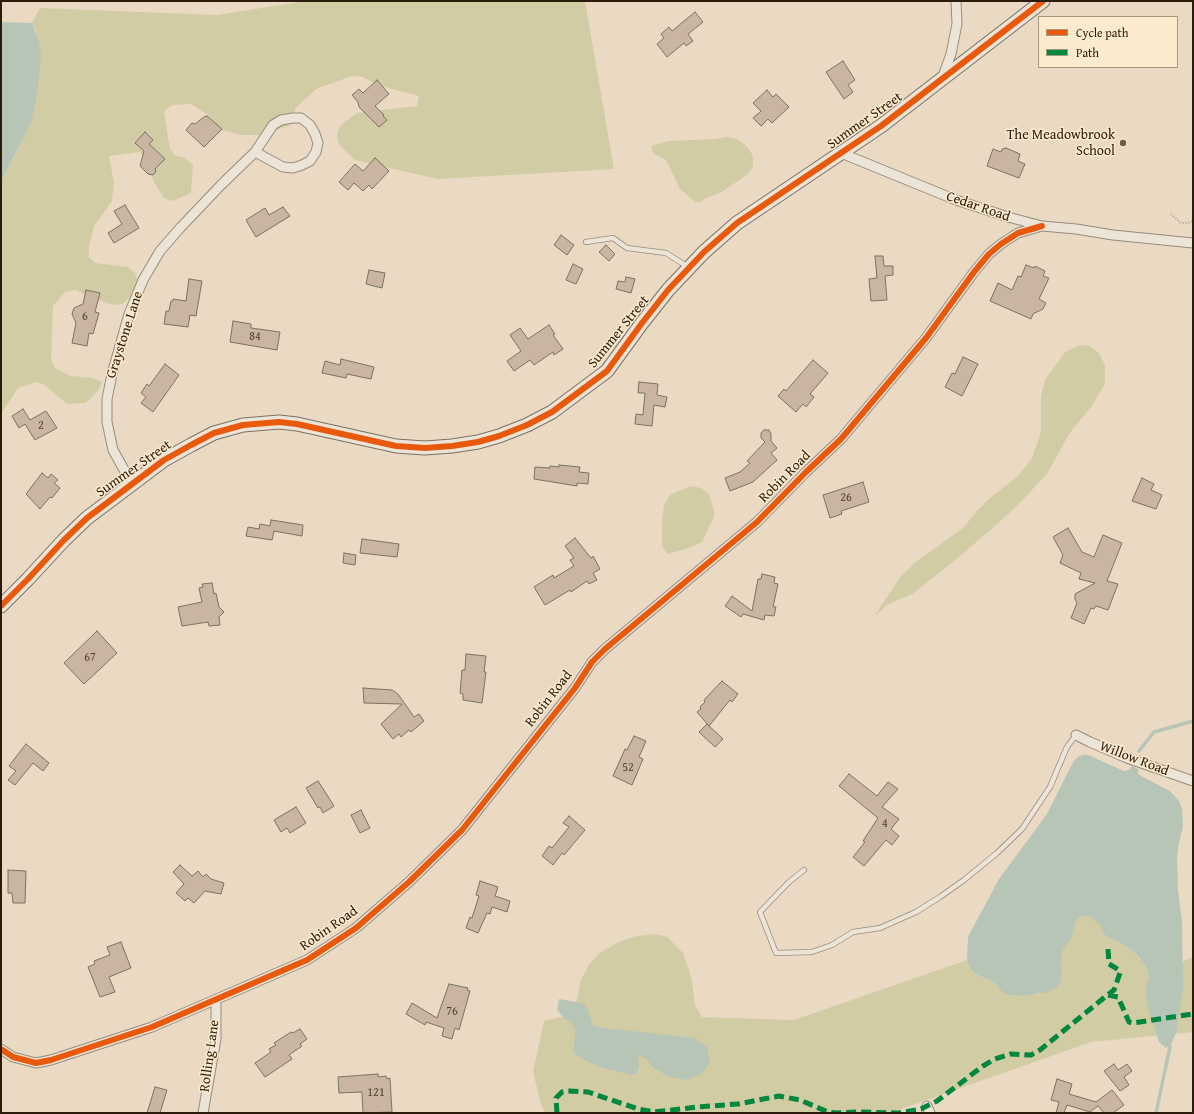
<!DOCTYPE html>
<html>
<head>
<meta charset="utf-8">
<style>
  body { margin:0 }
  #map { position:relative; width:1194px; height:1114px; overflow:hidden; background:#eadac3; font-family:"Gentium Book Plus",serif }
  canvas { display:block }
  .frame { position:absolute; inset:0; border:2px solid #2a1b0b; pointer-events:none }
  .legend { position:absolute; left:1038px; top:16px; width:140px; height:52px; box-sizing:border-box; background:#fceacd; border:1px solid #a8977f; margin:0; padding:5px 7px; list-style:none; font-size:12px; color:#2a1b0b }
  .legend li { display:flex; align-items:center; gap:8px; height:20px }
  .legend b { width:20px; border:1px solid #a8977f }
</style>
</head>
<body>
<div id="map">
<canvas width="1194" height="1114"></canvas>
<div class="frame"></div>
<ul class="legend">
<li><b style="height:5px;background:#e8590c"></b>Cycle path</li>
<li><b style="height:5px;background:#00873e"></b>Path</li>
</ul>
</div>
<script>
const c = document.querySelector('canvas').getContext('2d');
c.lineJoin = 'round';
function fill(path, color) {
  c.fillStyle = color;
  c.fill(path, 'evenodd');
}
function toPath(rows) {
  const path = new Path2D();
  for (const r of rows) {
    path.moveTo(r[0], r[1]);
    for (let i = 2; i < r.length; i += 2) path.lineTo(r[i], r[i + 1]);
  }
  return path;
}
function trace(path, color, width, dash) {
  c.strokeStyle = color;
  c.lineWidth = width;
  c.lineCap = dash ? 'butt' : 'round';
  c.setLineDash(dash || []);
  c.stroke(path);
}
function drawText(font, color, halo, rows, align = 'center') {
  c.font = font + ' "Gentium Book Plus",serif';
  c.lineWidth = 3;
  c.setLineDash([]);
  c.textBaseline = 'middle';
  c.strokeStyle = halo;
  c.fillStyle = color;
  for (const [text, x, y, turn = 0] of rows) {
    c.save();
    c.translate(x, y);
    c.rotate((+turn || 0) * Math.PI / 180);
    c.textAlign = isNaN(turn) ? turn : align;
    if (halo) c.strokeText(text, 0, 0);
    c.fillText(text, 0, 0);
    c.restore();
  }
}
const green = toPath([
  [306,1,585,1,614,169,438,179,355,160,339,145,337,134,341,125,357,113,417,106,419,96,381,86,362,77,352,76,316,89,295,109,289,126,260,135,241,135,222,130,208,115,191,104,172,105,164,112,170,149,176,156,185,158,193,165,191,193,173,201,164,198,154,182,146,159,140,152,109,156,114,183,112,201,94,226,89,245,89,257,95,263,128,267,135,273,138,282,135,292,122,304,112,305,75,290,65,292,53,306,51,360,55,368,71,376,93,378,102,382,99,389,86,403,67,404,45,385,36,382,18,388,1,414,1,182,19,148,36,31,32,23,40,8,217,15],
  [727,137,737,139,743,143,749,149,753,156,753,167,748,174,722,192,704,199,701,202,695,202,680,189,666,160,653,153,651,146,668,141,715,139],
  [1088,345,1099,353,1105,366,1105,384,1091,407,1069,434,1047,474,1015,508,964,553,914,593,887,605,874,617,901,576,917,561,963,528,976,512,991,497,1018,476,1032,458,1041,432,1041,396,1045,380,1065,352,1079,346],
  [690,486,701,488,709,494,715,514,702,542,686,549,667,554,662,545,662,521,664,505,670,495],
  [1084,916,1090,916,1096,920,1117,942,1126,946,1136,954,1139,959,1182,962,1193,957,1193,1032,1091,1042,890,1113,545,1113,541,1104,533,1072,544,1021,574,1014,581,979,589,965,599,953,619,942,636,936,655,934,667,937,683,953,691,976,695,1005,702,1017,794,1020,967,960,970,968,975,974,990,980,995,984,1001,991,1016,996,1040,994,1062,974,1061,962,1063,950,1072,937,1075,923,1078,918]
]);
const water = toPath([
  [1,22,32,23,39,42,41,55,37,95,31,123,1,182],
  [1083,755,1088,755,1124,771,1129,770,1132,766,1138,769,1138,774,1143,777,1170,791,1179,801,1182,808,1183,826,1179,843,1177,856,1178,889,1182,922,1183,990,1176,1033,1172,1042,1166,1048,1159,1042,1149,1011,1146,997,1146,986,1149,977,1147,969,1144,963,1136,954,1126,946,1110,938,1103,933,1101,926,1090,916,1084,916,1078,918,1075,923,1072,937,1063,950,1061,962,1062,974,1060,983,1055,989,1048,992,1024,996,1008,995,1001,991,995,984,990,980,975,974,970,968,967,960,968,937,999,879,1047,814,1073,762,1078,757],
  [559,999,583,1003,588,1009,592,1025,604,1028,694,1038,707,1047,710,1063,700,1075,687,1080,669,1077,654,1068,646,1059,638,1054,639,1067,636,1074,632,1075,602,1068,583,1059,574,1053,575,1028,571,1022,565,1019,557,1010]
]);
const stream = toPath([
  [1139,751,1154,732,1193,721],
  [1156,1113,1170,1047,1169,1042]
]);
const building = toPath([
  [695,12,703,22,688,34,693,41,686,46,684,43,667,57,657,44,664,38,661,34,669,27,672,31,695,12],
  [843,61,855,80,848,85,853,92,844,99,826,72,843,61],
  [377,80,389,94,375,106,384,115,383,116,387,120,379,127,359,107,358,102,352,95,359,89,363,93,377,80],
  [767,90,773,97,776,94,789,107,772,123,768,119,761,126,753,118,761,111,753,103,767,90],
  [207,116,222,129,204,147,186,130,192,123,195,124,204,117,207,116],
  [145,132,153,140,149,144,165,159,155,169,156,171,153,175,148,174,140,166,144,151,135,143,145,132],
  [1006,148,1020,154,1018,161,1025,164,1019,178,987,166,993,149,1001,152,1002,149,1006,148],
  [375,158,389,171,372,189,369,185,363,191,354,183,348,190,339,182,355,164,363,171,375,158],
  [125,205,139,228,114,243,108,233,122,224,114,211,125,205],
  [283,207,290,216,256,237,246,220,265,208,269,215,283,207],
  [561,235,574,245,567,255,554,245,561,235],
  [606,245,615,254,609,261,599,252,606,245],
  [875,256,883,256,884,266,893,266,893,275,885,276,887,300,871,301,869,279,877,278,875,256],
  [573,264,583,269,576,284,566,280,573,264],
  [1026,265,1034,268,1035,266,1045,271,1043,276,1049,278,1039,299,1046,303,1043,309,1033,314,1031,319,990,301,998,283,1012,290,1018,276,1021,277,1026,265],
  [369,270,385,273,382,288,366,284,369,270],
  [626,277,635,279,631,293,616,289,618,281,625,282,626,277],
  [189,279,202,281,196,316,190,315,188,327,164,324,166,311,169,311,171,301,173,301,173,299,186,301,189,279],
  [86,290,100,293,95,312,99,313,93,334,89,333,87,346,72,343,76,323,72,314,74,308,83,304,86,290],
  [233,321,251,324,251,328,280,332,277,350,230,342,233,321],
  [549,325,555,334,553,335,563,349,554,355,553,352,534,365,530,360,514,371,507,361,521,351,510,335,520,328,528,339,549,325],
  [963,357,978,364,962,396,945,387,952,373,955,374,963,357],
  [341,359,374,367,371,379,347,374,346,378,322,373,325,361,340,365,341,359],
  [813,360,828,373,810,394,814,397,806,407,803,404,796,412,778,396,784,389,786,391,813,360],
  [165,364,179,375,153,412,141,403,146,397,141,393,147,384,149,386,165,364],
  [639,382,658,384,657,395,667,397,665,407,654,405,652,426,635,424,636,414,643,415,645,393,638,393,639,382],
  [23,409,30,420,46,411,57,428,35,440,25,424,19,428,12,416,23,409],
  [764,430,769,430,771,434,771,441,777,448,771,453,777,460,753,482,730,491,725,478,740,472,750,463,747,461,765,442,761,438,761,433,764,430],
  [559,465,580,467,579,472,589,473,588,484,577,483,577,486,534,479,535,467,550,468,550,466,559,467,559,465],
  [42,473,48,478,51,474,58,480,54,483,60,488,52,498,50,497,40,509,26,494,42,473],
  [1142,478,1154,484,1151,490,1162,495,1156,509,1132,501,1142,478],
  [863,482,869,502,841,511,842,514,830,518,823,495,863,482],
  [271,520,303,525,302,536,274,531,272,540,246,536,248,527,259,529,260,524,270,526,271,520],
  [1068,528,1082,552,1094,557,1103,535,1122,543,1107,581,1118,584,1108,610,1096,606,1094,609,1091,608,1084,624,1071,618,1077,603,1075,599,1075,594,1095,583,1079,579,1081,573,1060,563,1063,555,1053,537,1068,528],
  [575,538,591,558,593,556,600,569,593,573,597,580,589,584,587,581,571,592,570,590,545,605,534,587,553,575,554,578,574,566,570,560,574,558,565,546,575,538],
  [362,539,399,544,397,557,360,553,362,539],
  [344,553,356,555,355,565,343,563,344,553],
  [762,574,775,577,774,583,778,584,773,607,776,607,774,616,765,615,764,620,743,614,741,617,725,606,732,596,752,611,758,579,761,579,762,574],
  [212,583,214,594,216,593,219,607,224,612,219,617,220,625,209,626,208,622,182,626,178,607,202,602,199,588,203,587,202,584,212,583],
  [97,631,117,653,84,684,64,663,97,631],
  [466,654,486,656,484,672,486,672,482,703,463,700,463,694,460,693,462,670,465,670,466,654],
  [722,681,738,694,732,702,730,700,709,726,697,712,701,709,700,707,705,702,704,700,722,681],
  [363,688,392,690,398,694,414,717,419,714,424,721,411,732,409,730,401,737,399,734,393,739,381,724,402,704,364,703,363,688],
  [707,724,723,739,715,747,699,732,707,724],
  [634,736,646,741,639,757,643,759,632,785,613,776,625,749,627,750,634,736],
  [26,744,49,763,43,771,33,763,15,785,8,780,16,771,9,766,26,744],
  [849,774,877,796,888,782,898,789,882,807,899,819,891,829,899,836,892,845,886,840,864,866,853,857,865,842,863,841,878,818,839,786,849,774],
  [318,781,334,806,323,813,320,807,318,808,306,788,318,781],
  [296,807,306,823,290,833,287,828,281,832,274,820,296,807],
  [361,810,370,828,360,833,351,815,361,810],
  [569,816,585,830,564,855,562,853,553,865,542,856,549,846,552,848,569,827,563,823,569,816],
  [180,865,192,876,198,871,203,877,206,874,211,879,224,883,221,894,205,891,194,903,188,898,185,901,176,893,184,884,173,872,180,865],
  [8,870,26,871,25,903,13,903,12,893,8,893,8,870],
  [480,881,498,887,495,896,510,901,507,912,492,907,490,914,487,913,478,933,466,928,470,917,472,918,479,896,476,895,480,881],
  [121,942,131,968,109,977,115,992,100,997,88,967,95,964,94,961,110,955,107,947,121,942],
  [449,984,468,988,467,990,470,991,459,1030,455,1028,452,1039,442,1036,444,1028,426,1022,425,1025,406,1014,412,1003,437,1018,449,984],
  [300,1029,307,1039,300,1044,302,1046,289,1055,292,1059,265,1077,255,1063,271,1052,269,1049,276,1045,274,1043,291,1032,293,1033,300,1029],
  [1114,1064,1118,1070,1127,1064,1132,1071,1124,1077,1129,1085,1120,1091,1104,1071,1114,1064],
  [378,1074,378,1077,386,1076,387,1079,390,1078,392,1112,363,1113,362,1092,339,1093,338,1077,378,1074],
  [1057,1079,1072,1084,1069,1094,1096,1102,1112,1090,1124,1105,1113,1113,1104,1113,1098,1106,1090,1112,1067,1105,1064,1113,1056,1113,1059,1102,1051,1100,1057,1079],
  [155,1087,167,1090,160,1113,147,1113,155,1087]
]);
const path = toPath([
  [1171,214,1181,223,1188,223,1193,221]
]);
const lane = toPath([
  [586,242,613,238,627,248,666,253,688,267],
  [804,870,789,882,760,912,776,953,812,952,832,945,853,932,880,928,916,912,940,897,964,880,997,853,1022,829,1050,787,1067,747,1076,735]
]);
const street = toPath([
  [942,79,951,54,957,24,956,1],
  [841,153,956,200,1008,217,1042,226,1076,229,1113,235,1193,243],
  [132,484,113,450,107,422,107,399,112,374,129,314,143,280,160,251,181,227,222,184,255,152,283,167,293,168,302,165,310,161,316,152,318,143,315,134,310,125,301,118,293,118,281,120,273,125,255,152],
  [1076,735,1090,742,1127,758,1193,781],
  [1,1049,13,1057,36,1063,51,1060,152,1027,307,960,356,928,409,882,462,830,575,688,592,662,605,649,757,522,806,472,841,439,926,338,974,272,989,254,1001,244,1018,233,1042,226],
  [927,1106,930,1113],
  [203,1113,216,1039,216,1000]
]);
const secondary = toPath([
  [1,606,28,579,64,540,87,518,164,460,191,445,214,433,243,425,279,422,297,424,396,446,425,448,452,446,478,442,499,436,527,425,552,412,607,371,642,323,668,290,704,252,737,223,881,126,1043,1]
]);
const quiet = toPath([
  [1108,995,1118,997,1129,1022,1133,1023,1193,1014],
  [557,1113,556,1098,562,1092,567,1091,588,1092,638,1109,654,1112,698,1107,738,1104,779,1096,800,1100,828,1112,837,1113,857,1112,898,1113,921,1109,937,1101,983,1066,995,1059,1010,1054,1031,1055,1040,1050,1105,997,1114,990,1120,973,1119,970,1109,964,1108,949]
]);
const cycleway = toPath([
  [1,606,28,579,64,540,87,518,164,460,191,445,214,433,243,425,279,422,297,424,396,446,425,448,452,446,478,442,499,436,527,425,552,412,607,371,642,323,668,290,704,252,737,223,881,126,1043,1],
  [1,1049,13,1057,36,1063,51,1060,152,1027,307,960,356,928,409,882,462,830,575,688,592,662,605,649,757,522,806,472,841,439,926,338,974,272,989,254,1001,244,1018,233,1042,226]
]);
const markers = [
  [1123,143,4,"#6d5e4b"]
];
const numberNames = [
  ["6",85,317],
  ["84",255,337],
  ["2",41,426],
  ["26",846,498],
  ["67",90,658],
  ["52",628,768],
  ["4",885,824],
  ["76",452,1012],
  ["121",376,1093]
];
const streetNames = [
  ["Summer Street",865,121,-35],
  ["Cedar Road",978,207,19],
  ["Summer Street",619,332,-51],
  ["Graystone Lane",125,335,-72],
  ["Summer Street",134,469,-35],
  ["Robin Road",785,477,-45],
  ["Robin Road",549,699,-52],
  ["Willow Road",1134,759,21],
  ["Robin Road",329,929,-35],
  ["Rolling Lane",210,1056,-82]
];
const poiNames = [
  ["The Meadowbrook",1115,135],
  ["School",1115,151]
];
fill(green, '#d2cca5');
fill(water, '#b6c5b6');
trace(stream, '#b6c5b6', 3.5);
fill(building, '#cab5a3');
trace(building, '#7b7163', 1);
trace(lane, '#968b7c', 6);
trace(street, '#968b7c', 11);
trace(secondary, '#7b7163', 15);
trace(path, '#a79f94', 2, [1, 2]);
trace(lane, '#ede4d8', 4.5);
trace(street, '#ede4d8', 9);
trace(secondary, '#ede4d8', 13);
trace(quiet, '#00873e', 5, [10, 5]);
trace(cycleway, '#e8590c', 6);
for (const [x, y, r, color] of markers) {
  const dot = new Path2D();
  dot.arc(x, y, r, 0, 2 * Math.PI);
  c.fillStyle = color;
  c.fill(dot);
  trace(dot, '#fceacd', 1.5);
}
drawText('12px', '#524231', null, numberNames);
drawText('14px', '#2a1b0b', '#fceacd', streetNames);
drawText('14px', '#2a1b0b', '#fceacd', poiNames, 'right');
</script>
</body>
</html>
